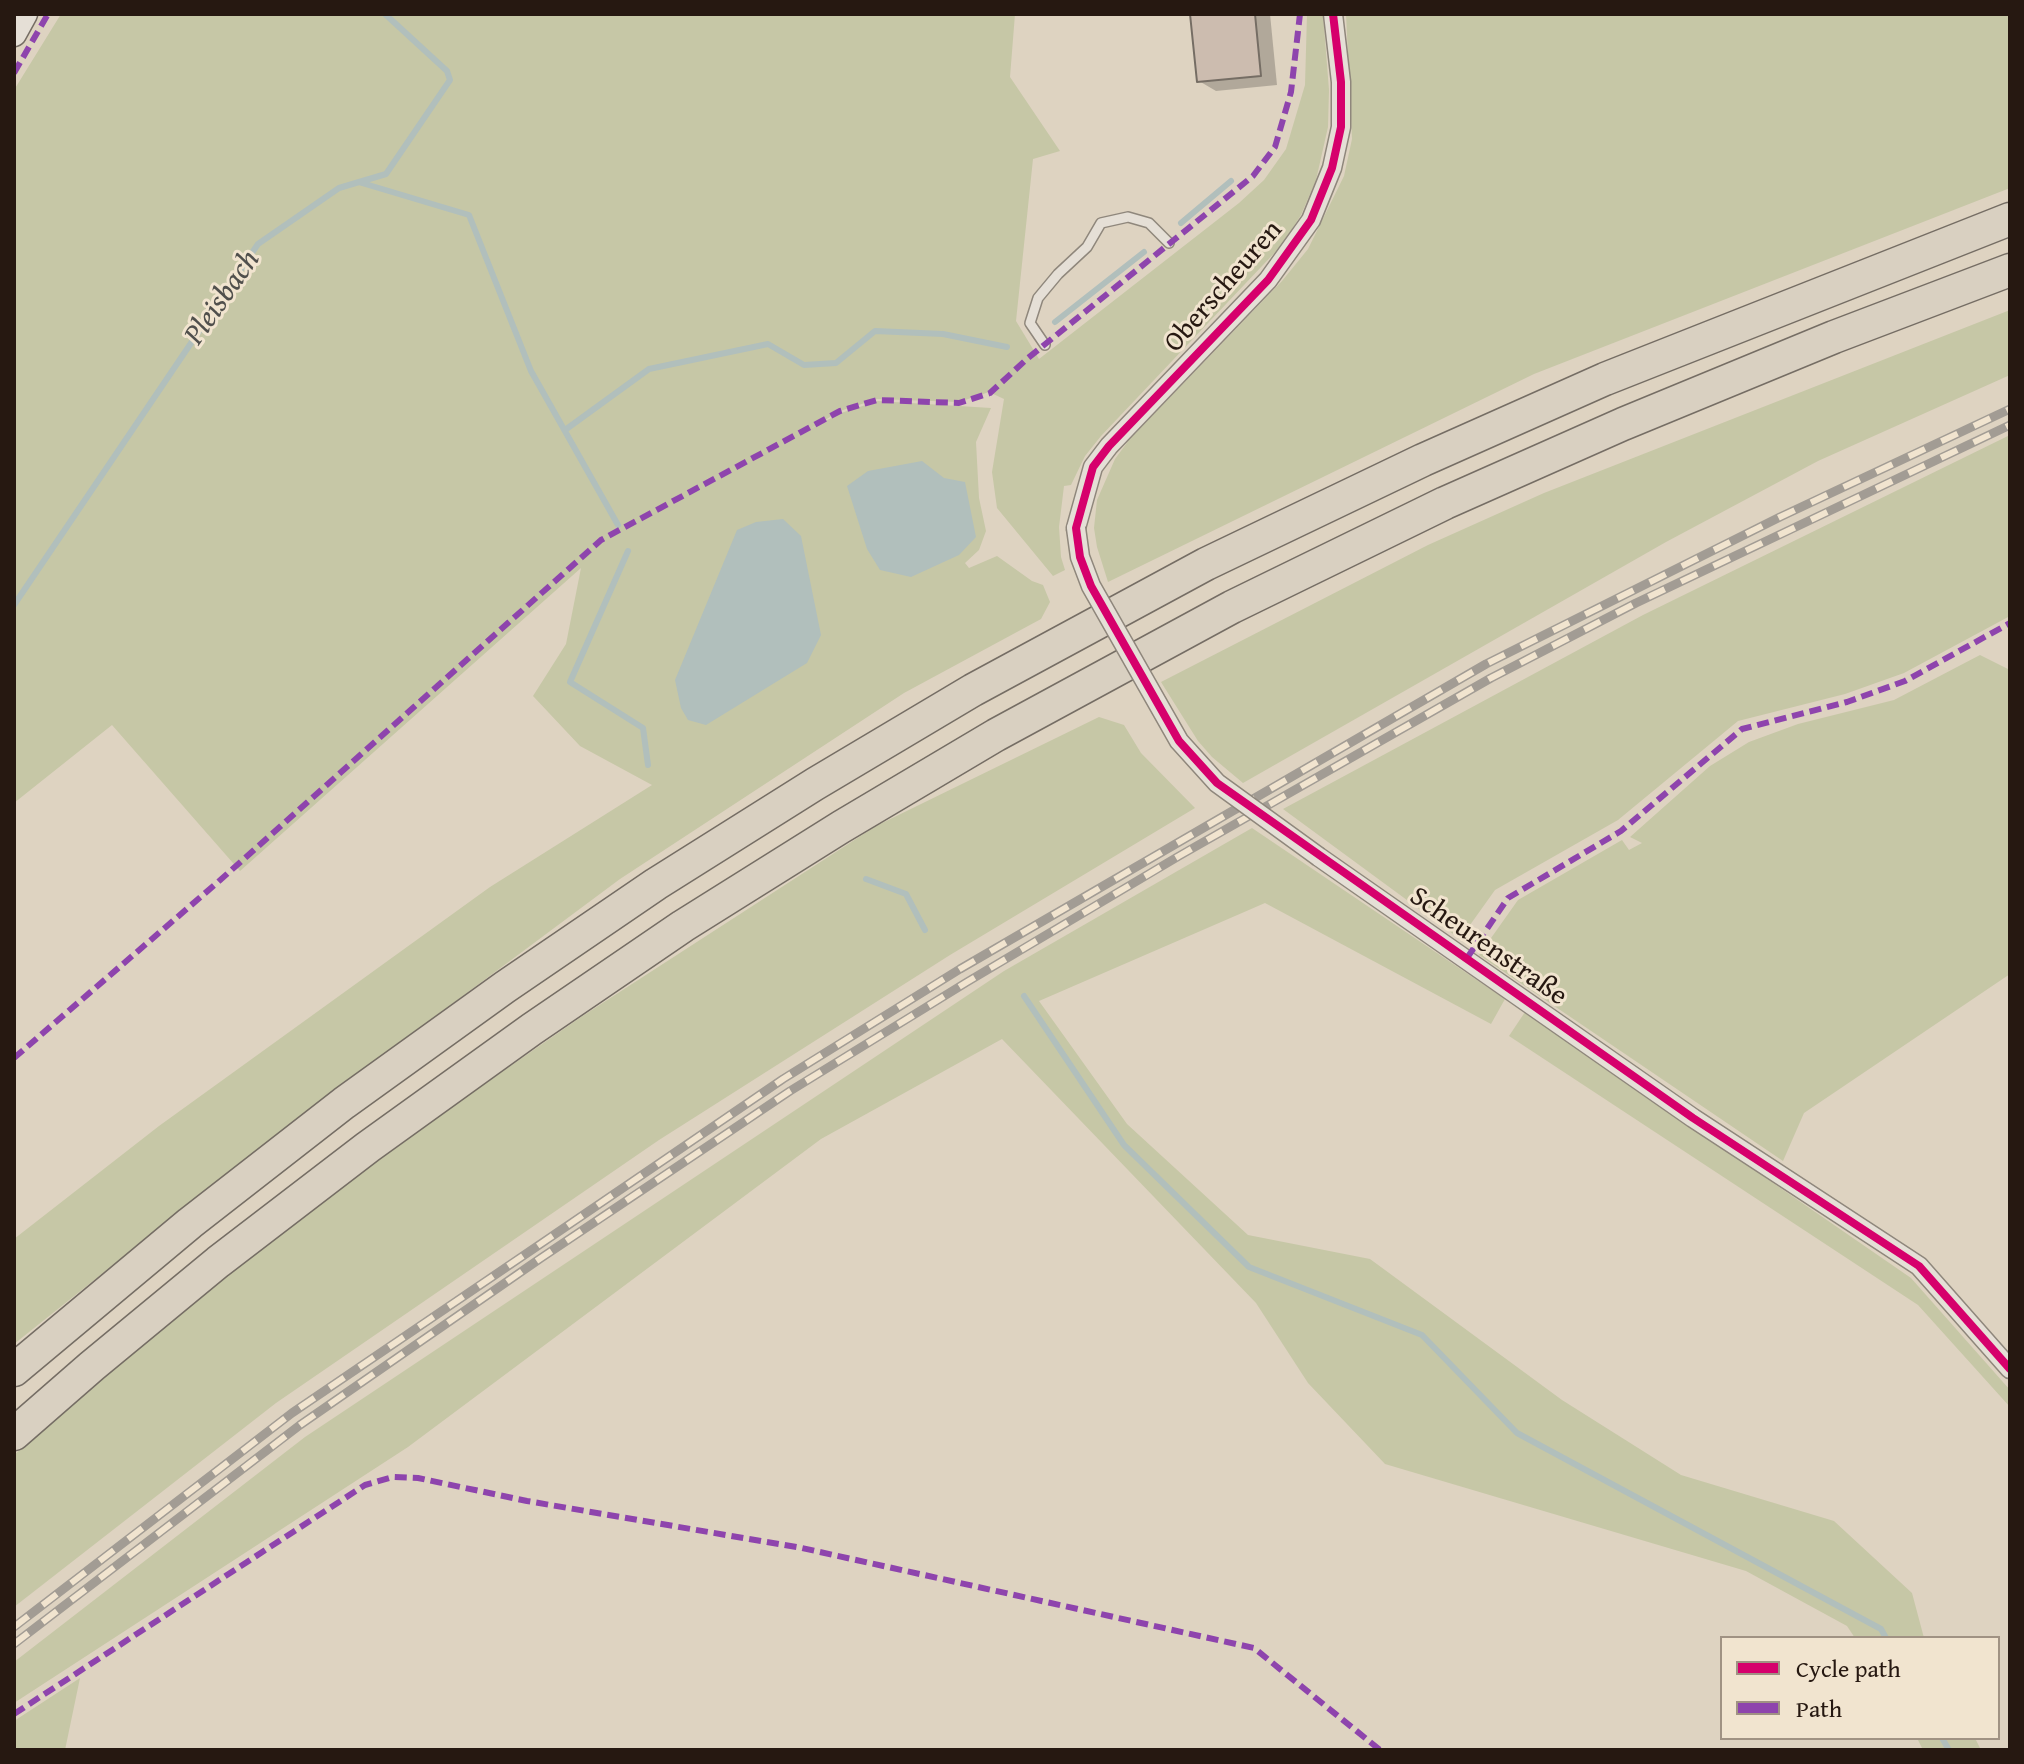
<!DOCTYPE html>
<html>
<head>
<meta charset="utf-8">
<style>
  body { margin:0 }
  #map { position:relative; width:2024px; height:1764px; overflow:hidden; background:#ded3c1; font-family:"Gentium Book Plus",serif }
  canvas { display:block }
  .frame { position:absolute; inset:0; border:16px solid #261811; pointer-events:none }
  .legend { position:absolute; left:1720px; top:1636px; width:280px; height:104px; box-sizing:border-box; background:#f1e4cf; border:2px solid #a09283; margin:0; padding:10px 14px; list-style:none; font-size:24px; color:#261811 }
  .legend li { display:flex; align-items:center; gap:16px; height:40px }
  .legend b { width:40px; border:2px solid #a09283 }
</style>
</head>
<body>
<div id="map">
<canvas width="2024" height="1764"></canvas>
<div class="frame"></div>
<ul class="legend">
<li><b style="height:10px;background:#d6006c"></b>Cycle path</li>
<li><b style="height:10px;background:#8e44ad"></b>Path</li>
</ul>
</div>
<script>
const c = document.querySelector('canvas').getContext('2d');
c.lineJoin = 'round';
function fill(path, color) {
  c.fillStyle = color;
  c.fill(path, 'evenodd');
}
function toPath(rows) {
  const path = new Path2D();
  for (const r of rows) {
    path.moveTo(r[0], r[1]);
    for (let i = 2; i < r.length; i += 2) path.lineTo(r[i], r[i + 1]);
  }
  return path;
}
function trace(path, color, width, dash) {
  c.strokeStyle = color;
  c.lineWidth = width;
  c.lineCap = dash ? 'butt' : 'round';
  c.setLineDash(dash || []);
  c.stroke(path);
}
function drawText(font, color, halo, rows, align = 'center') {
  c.font = font + ' "Gentium Book Plus",serif';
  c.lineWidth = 6;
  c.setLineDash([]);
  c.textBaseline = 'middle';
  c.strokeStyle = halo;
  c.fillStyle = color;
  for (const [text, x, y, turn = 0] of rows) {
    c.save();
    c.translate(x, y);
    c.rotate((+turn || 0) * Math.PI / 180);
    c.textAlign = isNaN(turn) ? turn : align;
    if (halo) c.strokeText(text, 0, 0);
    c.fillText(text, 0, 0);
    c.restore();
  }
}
const green = toPath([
  [61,14,1015,14,1010,77,1060,151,1033,159,1016,321,1039,359,1239,203,1264,180,1286,149,1305,85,1307,14,1323,14,1329,90,1328,127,1316,180,1301,215,1281,246,1101,436,1085,456,1071,485,1064,486,1059,527,1061,557,1065,570,1053,576,997,508,992,472,1004,399,989,392,959,402,877,399,840,411,810,429,841,413,878,401,991,408,976,442,979,498,986,531,979,550,965,563,969,568,997,556,1032,581,1043,585,1050,602,1041,619,904,693,620,879,280,1132,14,1344,14,1239,159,1126,490,887,652,785,580,746,533,696,566,644,581,568,240,871,112,725,14,803,14,90],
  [1346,14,2010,14,2010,188,1534,374,1108,582,1097,547,1094,528,1097,500,1115,459,1129,440,1282,281,1308,249,1344,176,1352,139],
  [2010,310,2010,375,1818,461,1666,542,1243,783,1212,757,1198,741,1161,682,1428,545,1544,493],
  [2010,435,2010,616,1904,673,1845,694,1738,721,1618,820,1495,890,1460,939,1283,809,1643,615],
  [1980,655,2010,670,2010,974,1804,1113,1783,1161,1479,955,1518,900,1622,840,1629,850,1642,843,1630,837,1710,766,1749,742,1798,724,1894,700],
  [1099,717,1124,725,1141,753,1195,808,950,955,659,1140,276,1403,14,1607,14,1455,225,1269,365,1167,581,1017,876,826],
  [1252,828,1505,999,1491,1024,1265,903,1039,1001,1127,1124,1248,1235,1370,1259,1562,1400,1681,1475,1834,1521,1912,1593,1924,1638,1855,1638,1847,1626,1746,1571,1385,1464,1308,1383,1256,1303,1002,1039,821,1139,408,1447,14,1703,14,1662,305,1437,1004,971],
  [1525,1012,1911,1278,2010,1390,2010,1407,1918,1305,1509,1036],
  [80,1678,65,1750,14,1750,14,1721],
  [1917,1738,1975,1738,1981,1750,1923,1750]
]);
const water = toPath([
  [922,461,944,478,965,482,976,537,959,555,911,577,880,570,867,549,847,486,868,471],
  [783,519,801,536,821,635,807,663,706,725,688,720,681,708,675,680,737,530,756,522]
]);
const shadow = toPath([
  [1192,14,1270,14,1277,85,1216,91,1199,81]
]);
const stream = toPath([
  [362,183,469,215,531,371,618,525],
  [1181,223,1231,181],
  [1055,322,1144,252],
  [565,430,649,369,768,344,804,365,836,363,875,331,943,334,1007,347],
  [628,551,570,682,643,728,648,765],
  [14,605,258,244,339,188,386,174,450,80,447,71,385,14],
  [866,879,906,894,925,930],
  [1024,996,1124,1145,1249,1267,1422,1335,1517,1433,1881,1629,1886,1638],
  [1942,1738,1949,1750]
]);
const building = toPath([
  [1190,14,1255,14,1261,76,1197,82,1190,14]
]);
const lane = toPath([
  [1045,345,1030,323,1038,298,1058,274,1087,247,1101,223,1128,217,1149,223,1169,243]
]);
const street = toPath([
  [1076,528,1093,467,1109,446,1268,280,1311,220,1332,168,1341,127,1341,82,1333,14],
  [1319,857,1693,1118,1919,1266,2010,1369]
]);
const secondary = toPath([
  [14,34,25,14]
]);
const highway = toPath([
  [14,1370,190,1223,344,1103,505,987,656,884,815,784,973,690,1206,564,1423,460,1605,379,2010,219],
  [14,1434,92,1366,218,1262,368,1147,532,1029,683,926,841,827,996,735,1232,607,1445,503,1623,424,1834,337,2010,270]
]);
const rail = toPath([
  [14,1627,292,1413,783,1079,960,969,1486,664,1780,517,2010,409],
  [14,1644,300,1425,541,1258,790,1091,967,982,1179,856,1491,678,1636,603,2010,425]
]);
const streetBridge = toPath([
  [1076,528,1080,557,1091,586,1179,741,1217,783,1319,857]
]);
const quiet = toPath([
  [14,73,48,14],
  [1467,958,1508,898,1621,831,1742,729,1847,702,1905,681,2010,623],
  [14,1058,218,882,601,540,840,411,877,400,959,403,990,393,1028,358,1253,176,1275,147,1291,92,1300,14],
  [14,1714,365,1485,393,1477,418,1478,527,1501,802,1548,1254,1648,1380,1750]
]);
const cycleway = toPath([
  [1333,14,1341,82,1341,127,1332,168,1311,220,1268,280,1109,446,1093,467,1076,528,1080,557,1091,586,1179,741,1217,783,1693,1118,1919,1266,2010,1369]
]);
const streetNames = [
  ["Oberscheuren",1224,287,-49],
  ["Scheurenstraße",1488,947,35]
];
const waterNames = [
  ["Pleisbach",223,298,-55]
];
fill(green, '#c6c7a6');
fill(water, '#b1bfbc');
fill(shadow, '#0003');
trace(stream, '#b1bfbc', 6);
fill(building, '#ccbcaf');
trace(building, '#756d64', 2);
trace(lane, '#8f877c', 12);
trace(street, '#8f877c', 21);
trace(secondary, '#756d64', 27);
trace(highway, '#756d64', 35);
trace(lane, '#e5dfd6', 9);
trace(street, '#e5dfd6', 18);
trace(secondary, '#e5dfd6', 24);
trace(highway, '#d9d0c1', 32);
trace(rail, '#a29c94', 9);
trace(rail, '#f1e4cf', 6, [18]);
trace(streetBridge, '#8f877c', 21, []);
trace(streetBridge, '#e5dfd6', 18);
trace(quiet, '#8e44ad', 6, [12, 6]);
trace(cycleway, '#d6006c', 8);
drawText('28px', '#261811', '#f1e4cf', streetNames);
drawText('italic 30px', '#504f4c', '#f1e4cf', waterNames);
</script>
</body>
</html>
